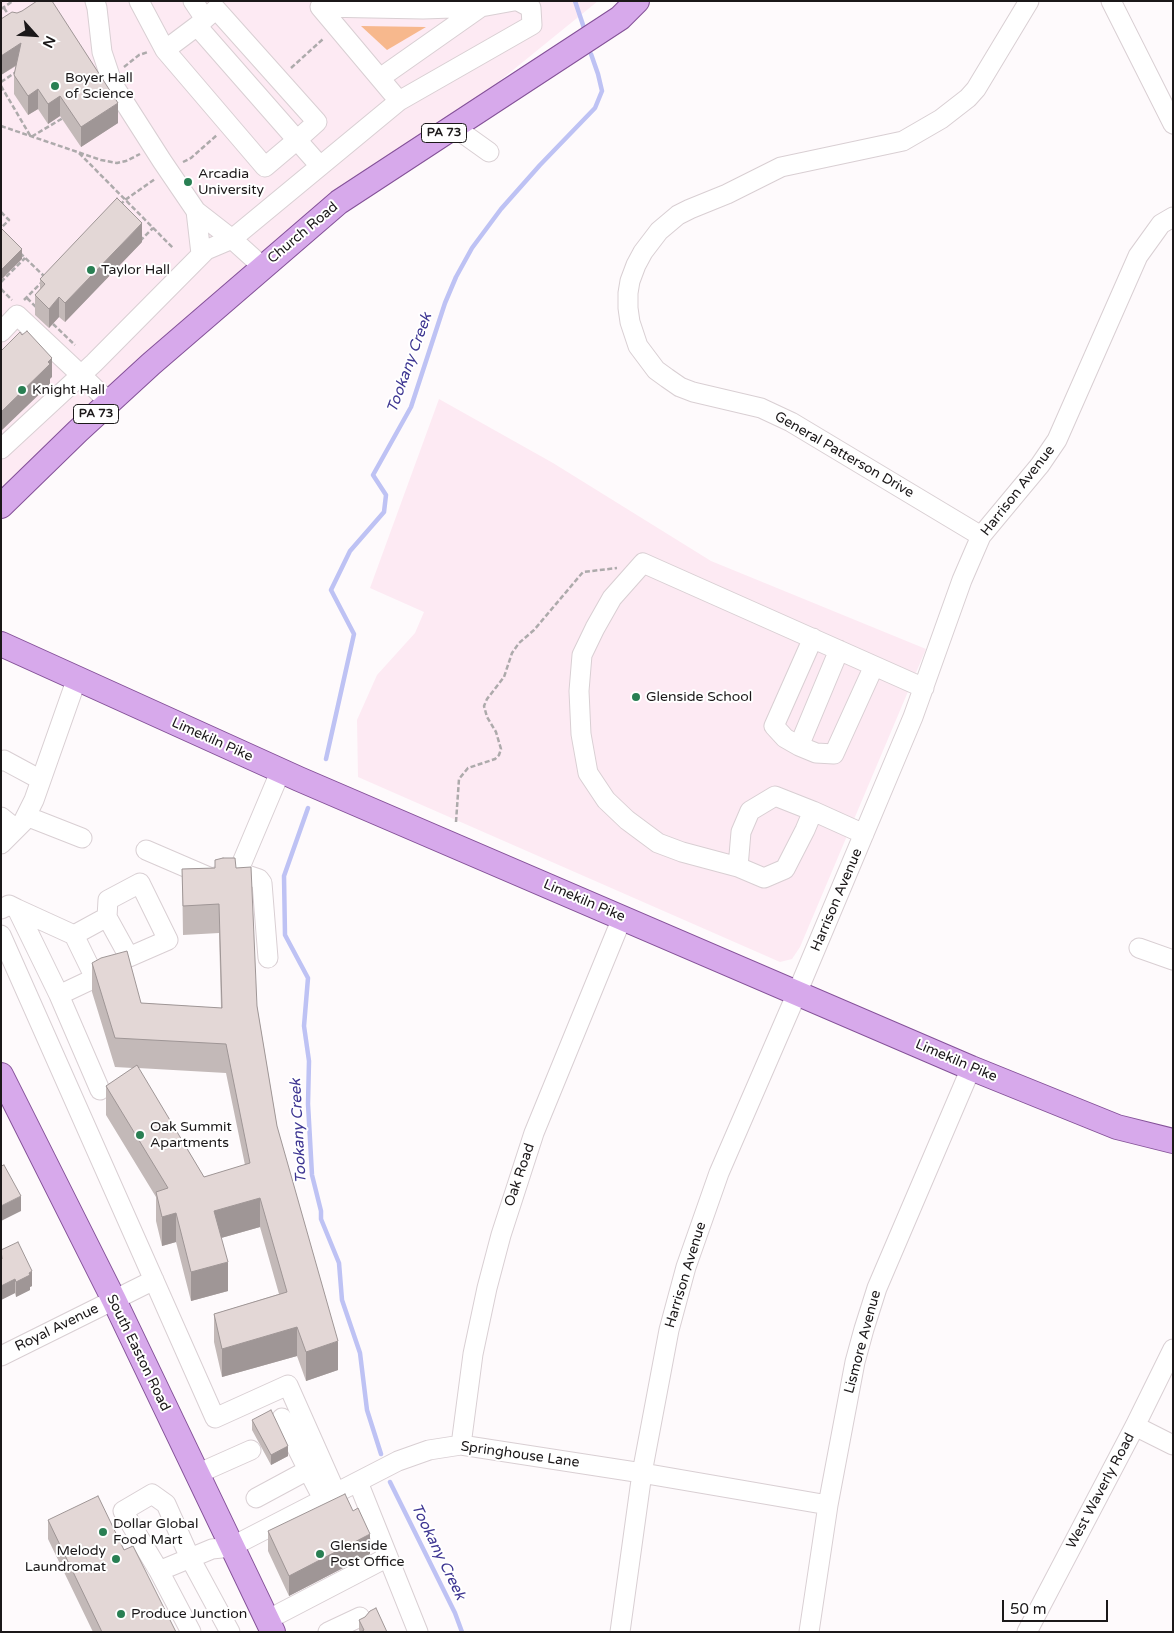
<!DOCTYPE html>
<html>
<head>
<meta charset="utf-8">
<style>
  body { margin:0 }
  #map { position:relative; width:1174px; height:1633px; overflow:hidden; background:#fefafc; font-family:"Varela Round",sans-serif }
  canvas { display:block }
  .frame { position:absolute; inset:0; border:2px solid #1b1819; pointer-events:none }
  .north { position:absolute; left:10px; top:10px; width:50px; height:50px; -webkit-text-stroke:4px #fff; paint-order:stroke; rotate:116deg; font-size:14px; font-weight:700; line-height:20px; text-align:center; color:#1b1819 }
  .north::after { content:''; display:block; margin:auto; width:18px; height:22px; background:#1b1819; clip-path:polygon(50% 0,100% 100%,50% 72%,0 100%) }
  .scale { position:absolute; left:1002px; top:1600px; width:106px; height:22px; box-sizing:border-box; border:2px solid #1b1819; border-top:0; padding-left:6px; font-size:15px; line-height:18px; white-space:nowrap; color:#1b1819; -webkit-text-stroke:4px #fff; paint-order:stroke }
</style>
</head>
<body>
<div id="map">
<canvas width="1174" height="1633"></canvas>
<div class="frame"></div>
<div class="north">N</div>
<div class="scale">50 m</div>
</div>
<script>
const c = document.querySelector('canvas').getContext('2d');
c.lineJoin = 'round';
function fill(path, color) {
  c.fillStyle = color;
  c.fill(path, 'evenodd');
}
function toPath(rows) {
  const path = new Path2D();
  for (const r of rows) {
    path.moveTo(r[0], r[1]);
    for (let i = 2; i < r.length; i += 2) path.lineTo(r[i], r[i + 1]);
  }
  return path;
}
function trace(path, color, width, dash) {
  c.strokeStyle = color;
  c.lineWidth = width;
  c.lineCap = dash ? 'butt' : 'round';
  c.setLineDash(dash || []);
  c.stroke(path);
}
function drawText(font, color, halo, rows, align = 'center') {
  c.font = font + ' "Varela Round",sans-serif';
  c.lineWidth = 4;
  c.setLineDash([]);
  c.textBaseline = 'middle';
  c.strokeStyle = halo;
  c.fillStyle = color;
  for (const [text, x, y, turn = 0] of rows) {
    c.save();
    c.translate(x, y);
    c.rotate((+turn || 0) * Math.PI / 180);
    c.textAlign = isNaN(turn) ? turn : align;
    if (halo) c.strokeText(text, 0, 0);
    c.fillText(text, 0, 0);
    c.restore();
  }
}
const built = toPath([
  [1,1,598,1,151,364,1,494],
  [439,399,553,463,711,561,926,649,800,947,792,959,780,962,358,777,357,720,377,675,415,633,424,612,370,588]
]);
const green = toPath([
  [361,26,426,27,387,50]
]);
const stream = toPath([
  [575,1,584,28],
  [326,759,354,634,331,590,350,551,384,512,386,495,373,475,411,407,445,303,456,277,472,248,501,209,540,165,595,108,602,91,598,74,591,54],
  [308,808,284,876,285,935,308,978,304,1026,309,1061,308,1104,312,1175,321,1211,321,1219,339,1263,342,1300,360,1353,367,1410,381,1454],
  [390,1482,455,1613,462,1632]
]);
const path = toPath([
  [4,8,10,17],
  [1,9,13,1],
  [124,67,139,55,148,52],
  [291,68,323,39],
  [1,82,16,72],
  [1,86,31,137,63,118],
  [1,126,101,160,117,163,126,161,140,154],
  [79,153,173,248],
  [183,162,191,158,217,135],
  [120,205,125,200,155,179],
  [1,212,9,220,1,228],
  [140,241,153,228],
  [20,253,45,277],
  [1,282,25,258],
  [1,289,12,300],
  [27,298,36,307],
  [24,300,41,283],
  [53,324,75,345],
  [456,822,459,779,468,768,495,759,499,755,501,749,496,732,487,717,484,706,487,699,504,677,512,653,519,643,534,630,583,572,617,568]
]);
const minor = toPath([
  [95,1,97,8,102,52,110,76,116,89,162,161,196,211,232,239],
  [139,1,165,50],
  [193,1,205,19],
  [1111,1,1173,124],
  [197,26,165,50,265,167,297,140,317,122,216,9,197,26,297,140,320,166],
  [380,78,481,7],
  [399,101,320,7,423,9,481,7,514,1],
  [454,127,489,152],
  [196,211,201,254],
  [263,267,232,239,399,101,532,25,531,8,518,1],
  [1,332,17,315,81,375,109,402],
  [1,449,94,363,206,250,232,239],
  [981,536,791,422,761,408,693,392,680,387,667,378,656,370,638,346,630,322,628,308,628,293,630,281,636,265,643,252,659,231,678,215,690,209,727,194,781,167,903,141,941,119,968,98,976,89,1029,1],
  [813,638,774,726,785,738,799,746,816,753,834,754,874,666],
  [799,746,839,650],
  [1,761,4,760,41,780],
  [813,811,805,830,785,869,764,878,738,867,741,832,750,811,775,796,813,811,864,834],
  [26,816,82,838],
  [1,817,16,829],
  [1,844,23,822,34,800,77,678],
  [146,850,211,878,238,872,259,879,262,883,268,958],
  [738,867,682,852,658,843,627,820,606,800,588,773,581,734,579,691,582,655,595,628,612,598,643,563,924,688],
  [238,872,281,770],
  [1,909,9,905,17,909,74,935,95,978,59,995,17,909],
  [1,935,215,1418,288,1385,336,1493],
  [74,935,107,917,129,957,168,940,140,883,108,900,107,917],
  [1139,948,1173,960],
  [59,995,100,1090],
  [1,1356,154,1280],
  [282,1418,308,1470],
  [1135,1426,1173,1445],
  [461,1445,473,1354,487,1288,501,1235,534,1133,622,918],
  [197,1474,251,1450],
  [358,1482,418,1632],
  [256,1498,308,1470,323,1499],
  [159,1571,123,1511,152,1494,166,1504,190,1558,230,1632],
  [267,1620,388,1557],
  [191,1632,159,1571,212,1549,231,1547,398,1461,429,1450,461,1445,642,1473,828,1505],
  [328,1632,360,1617],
  [620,1632,642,1473,669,1330,686,1267,719,1173,797,993,913,717,962,580,981,536,1040,465,1057,440,1138,256,1156,231,1161,224,1173,217],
  [809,1632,828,1505,855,1362,864,1329,877,1288,971,1068],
  [1027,1632,1135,1426,1173,1349]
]);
const major = toPath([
  [1,506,78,431,151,364,339,202,620,18,637,1],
  [1,644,299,779,971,1068,1117,1127,1173,1141],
  [1,1075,114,1300,273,1632]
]);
const wall = toPath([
  [1,19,118,123,81,147,60,116,48,124,38,109,28,115,14,94,14,75,16,66,1,75],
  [142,242,65,322,59,317,49,328,35,315,35,295,40,289,40,279],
  [215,860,257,1006,277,1126,338,1370,306,1381,297,1356,222,1377,214,1342,214,1314,279,1294,260,1227,221,1238,228,1291,191,1301,176,1242,162,1246,156,1221,156,1197,106,1115,106,1086,133,1068,115,1067,92,992,92,963,141,1003,221,1008,219,933,183,935,182,869,215,868],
  [138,1068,226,1073,245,1165,204,1177],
  [1,1250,32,1286,30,1287,30,1290,16,1297,15,1293,1,1300],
  [252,1420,288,1456,271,1465,252,1430],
  [48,1520,124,1550,176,1632,93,1632,48,1539],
  [268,1531,370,1554,289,1596,268,1551],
  [359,1620,387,1632,360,1632,359,1630]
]);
const shadedWall = toPath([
  [21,43,21,62,1,75,1,56],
  [38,89,38,109,28,115,28,96],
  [60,96,60,116,48,124,48,104],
  [118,103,118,123,81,147,81,127],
  [142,223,142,242,65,322,65,303],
  [22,249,22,259,1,280,1,270],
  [59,297,59,317,49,328,49,309],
  [52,358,52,377,50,379,50,384,1,431,1,412],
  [21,1196,21,1211,1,1221,1,1206],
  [260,1198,260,1227,214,1240,214,1211],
  [176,1213,176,1242,162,1246,162,1217],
  [228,1262,228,1291,191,1301,191,1272],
  [32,1271,32,1286,30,1287,30,1290,16,1297,16,1282],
  [15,1279,15,1293,1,1300,1,1286],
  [297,1327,297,1356,222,1377,222,1349],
  [338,1341,338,1370,306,1381,306,1352],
  [288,1446,288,1456,271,1465,271,1455],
  [370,1534,370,1554,289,1596,289,1576]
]);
const building = toPath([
  [37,1,52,1,118,103,81,127,60,96,48,104,38,89,28,96,14,75,21,43,1,56,1,19,12,12,17,13,22,11,37,1],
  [117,198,142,223,65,303,59,297,49,309,35,295,45,284,40,279,117,198],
  [1,228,22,249,1,270,1,228],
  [27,331,52,358,48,362,50,364,1,412,1,351,20,332,22,335,27,331],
  [223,858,235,858,236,868,251,867,257,1006,277,1126,338,1341,306,1352,297,1327,222,1349,214,1314,287,1292,260,1198,214,1211,228,1262,191,1272,176,1213,162,1217,156,1192,168,1188,106,1086,137,1065,204,1177,250,1163,226,1044,115,1038,92,963,101,958,127,951,141,1003,222,1008,219,904,183,906,182,869,215,868,215,860,223,858],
  [4,1165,21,1196,1,1206,1,1166,4,1165],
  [18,1242,32,1271,29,1273,30,1275,16,1282,15,1279,1,1286,1,1260,2,1259,1,1250,18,1242],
  [271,1410,288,1446,271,1455,252,1420,271,1410],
  [345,1494,353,1511,358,1508,370,1534,289,1576,268,1531,345,1494],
  [98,1496,124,1550,133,1546,176,1632,102,1632,48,1520,98,1496],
  [376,1608,387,1632,361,1632,364,1630,359,1620,365,1617,370,1611,376,1608]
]);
const markers = [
  [55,86,5,"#297f53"],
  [188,182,5,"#297f53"],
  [91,270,5,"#297f53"],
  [22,390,5,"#297f53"],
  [636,697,5,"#297f53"],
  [140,1135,5,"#297f53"],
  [103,1532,5,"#297f53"],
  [320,1554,5,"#297f53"],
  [116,1559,5,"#297f53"],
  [121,1614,5,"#297f53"]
];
const shields = [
  [444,133,45],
  [96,414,45]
];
const shieldNames = [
  ["PA 73",444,133],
  ["PA 73",96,414]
];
const poiNames = [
  ["Boyer Hall",65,78],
  ["of Science",65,94],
  ["Arcadia",198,174],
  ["University",198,190],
  ["Taylor Hall",101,270],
  ["Knight Hall",32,390],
  ["Glenside School",646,697],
  ["Oak Summit",150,1127],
  ["Apartments",150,1143],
  ["Dollar Global",113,1524],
  ["Food Mart",113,1540],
  ["Glenside",330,1546],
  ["Post Office",330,1562],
  ["Melody",106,1551,"right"],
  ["Laundromat",106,1567,"right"],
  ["Produce Junction",131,1614]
];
const streetNames = [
  ["Church Road",303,233,-40],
  ["General Patterson Drive",844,455,30],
  ["Harrison Avenue",1018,491,-52],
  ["Limekiln Pike",212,740,24],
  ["Harrison Avenue",837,900,-67],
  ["Limekiln Pike",584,901,23],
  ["Limekiln Pike",956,1061,23],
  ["Oak Road",520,1175,-71],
  ["Harrison Avenue",686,1275,-73],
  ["Royal Avenue",57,1328,-26],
  ["Lismore Avenue",863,1342,-75],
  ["South Easton Road",138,1353,64],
  ["Springhouse Lane",520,1455,8],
  ["West Waverly Road",1101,1491,-62]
];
const waterNames = [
  ["Tookany Creek",410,363,-70],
  ["Tookany Creek",299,1131,-93],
  ["Tookany Creek",438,1552,64]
];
fill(built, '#fdeaf3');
fill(green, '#f7b88d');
trace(stream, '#bec2f4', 4.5);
trace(minor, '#d9cfd3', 21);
trace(major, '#845198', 26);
trace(path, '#adaaab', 2.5, [5, 2.5]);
trace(minor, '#fff', 19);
trace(major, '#d7a9eb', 24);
fill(wall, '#c3b9b8');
fill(shadedWall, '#9f9696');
fill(building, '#e3d7d6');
trace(building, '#9f9696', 1);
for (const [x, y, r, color] of markers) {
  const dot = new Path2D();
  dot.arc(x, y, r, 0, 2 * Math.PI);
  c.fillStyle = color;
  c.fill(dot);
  trace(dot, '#fff', 2);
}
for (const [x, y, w] of shields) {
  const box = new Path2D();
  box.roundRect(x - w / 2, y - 9.5, w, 19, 4);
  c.fillStyle = '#fff';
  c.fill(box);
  trace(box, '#1b1819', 1);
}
drawText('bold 12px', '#1b1819', null, shieldNames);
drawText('14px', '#1b1819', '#fff', poiNames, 'left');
drawText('14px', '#1b1819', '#fff', streetNames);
drawText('italic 15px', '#3e3692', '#fff', waterNames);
</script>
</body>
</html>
